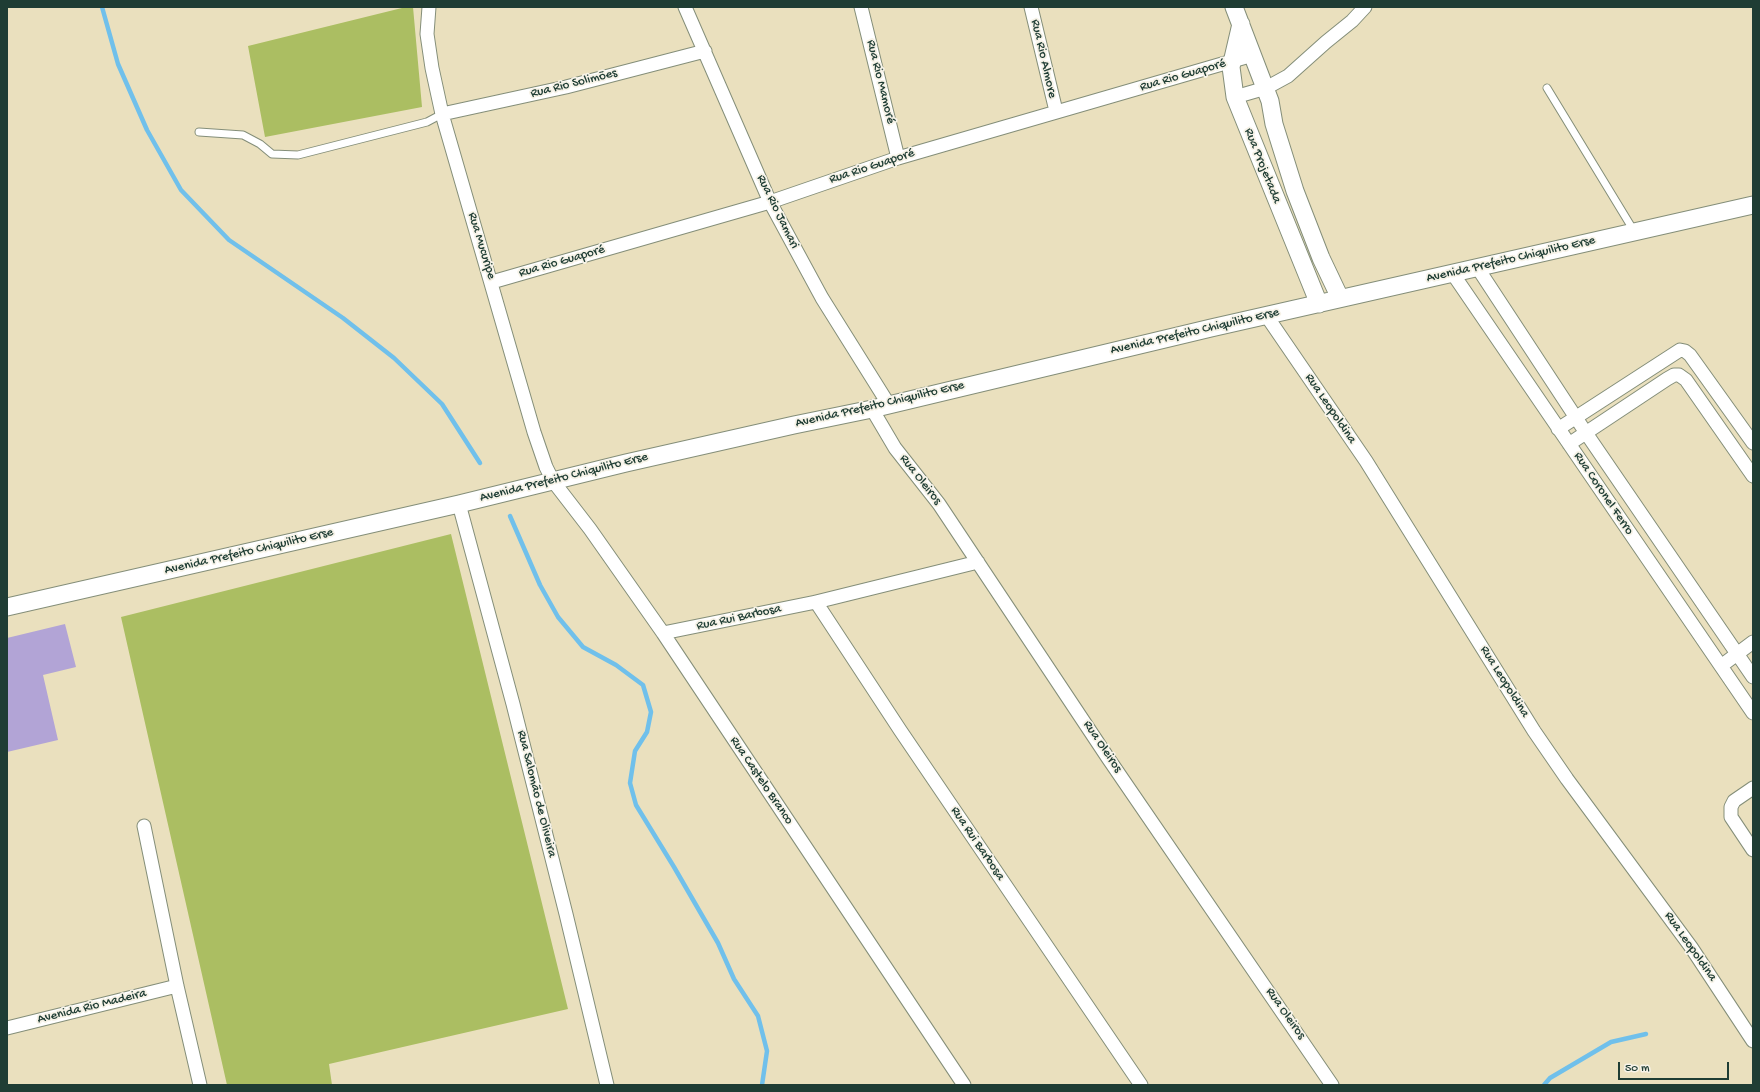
<!DOCTYPE html>
<html>
<head>
<meta charset="utf-8">
<style>
  body { margin:0 }
  #map { position:relative; width:1760px; height:1092px; overflow:hidden; background:#eae0be; font-family:"Gochi Hand",sans-serif }
  canvas { display:block }
  .frame { position:absolute; inset:0; border:8px solid #1f3d34; pointer-events:none }
  .scale { position:absolute; left:1618px; top:1062px; width:111px; height:18px; box-sizing:border-box; border:2px solid #1f3d34; border-top:0; padding-left:5px; font-size:12px; line-height:14px; white-space:nowrap; color:#1f3d34; -webkit-text-stroke:3px #f7f3e8; paint-order:stroke }
</style>
</head>
<body>
<div id="map">
<canvas width="1760" height="1092"></canvas>
<div class="frame"></div>
<div class="scale">50 m</div>
</div>
<script>
const c = document.querySelector('canvas').getContext('2d');
c.lineJoin = 'round';
function fill(path, color) {
  c.fillStyle = color;
  c.fill(path, 'evenodd');
}
function toPath(rows) {
  const path = new Path2D();
  for (const r of rows) {
    path.moveTo(r[0], r[1]);
    for (let i = 2; i < r.length; i += 2) path.lineTo(r[i], r[i + 1]);
  }
  return path;
}
function trace(path, color, width, dash) {
  c.strokeStyle = color;
  c.lineWidth = width;
  c.lineCap = dash ? 'butt' : 'round';
  c.setLineDash(dash || []);
  c.stroke(path);
}
function drawText(font, color, halo, rows, align = 'center') {
  c.font = font + ' "Gochi Hand",sans-serif';
  c.lineWidth = 3.5;
  c.setLineDash([]);
  c.textBaseline = 'middle';
  c.strokeStyle = halo;
  c.fillStyle = color;
  for (const [text, x, y, turn = 0] of rows) {
    c.save();
    c.translate(x, y);
    c.rotate((+turn || 0) * Math.PI / 180);
    c.textAlign = isNaN(turn) ? turn : align;
    if (halo) c.strokeText(text, 0, 0);
    c.fillText(text, 0, 0);
    c.restore();
  }
}
const green = toPath([
  [406,7,413,7,422,107,265,137,248,46],
  [451,534,568,1009,329,1064,332,1085,227,1085,121,617]
]);
const stream = toPath([
  [102,7,118,64,147,130,181,190,229,240,343,318,394,358,442,404,480,463],
  [510,516,540,585,558,617,583,647,616,665,643,685,651,712,647,732,635,751,630,783,636,805,674,867,718,943,734,979,758,1016,767,1051,762,1085],
  [1544,1085,1550,1078,1611,1042,1646,1034]
]);
const building = toPath([
  [65,624,76,667,43,675,58,740,7,752,7,638]
]);
const service = toPath([
  [1547,88,1634,231],
  [199,132,243,135,260,144,272,154,298,155,427,122,442,114]
]);
const minor = toPath([
  [429,7,427,34,432,68,442,114,534,432,546,467,553,481,590,529,663,633,964,1085],
  [685,7,770,202,822,298,889,405],
  [861,7,898,158],
  [1031,7,1056,111],
  [1235,97,1266,88,1288,76,1326,42,1352,21,1365,7],
  [442,114,566,87,705,51],
  [1477,267,1586,433,1753,677],
  [1453,274,1753,713],
  [492,282,770,202,898,158,1253,55],
  [1266,315,1366,461,1534,731,1567,779,1691,947,1753,1041],
  [872,409,895,448,939,504,1108,758,1332,1085],
  [1558,429,1680,350,1685,351,1690,355,1753,443],
  [1569,444,1667,379,1674,375,1679,375,1686,380,1753,476],
  [459,504,513,704,566,914,607,1085],
  [816,602,900,730,1141,1085],
  [663,633,816,602,978,562],
  [1721,666,1753,642],
  [1753,788,1734,801,1731,807,1731,817,1753,850],
  [144,826,177,986,200,1085],
  [7,1028,177,986]
]);
const tertiary = toPath([
  [1234,7,1270,101,1274,124,1295,191,1321,258,1340,298],
  [1241,24,1231,67,1235,97,1319,304],
  [7,607,459,504,626,463,794,425,872,409,1211,328,1753,205]
]);
const streetNames = [
  ["Rua Rio Almore",1043,59,77],
  ["Rua Rio Guaporé",1183,76,-16],
  ["Rua Rio Mamoré",880,82,76],
  ["Rua Rio Solimões",574,84,-14],
  ["Rua Projetada",1262,166,68],
  ["Rua Rio Guaporé",872,167,-18],
  ["Rua Rio Jamari",777,212,64],
  ["Rua Mucuripe",481,246,73],
  ["Avenida Prefeito Chiquilito Erse",1511,260,-13],
  ["Rua Rio Guaporé",562,262,-16],
  ["Avenida Prefeito Chiquilito Erse",1195,332,-13],
  ["Avenida Prefeito Chiquilito Erse",880,405,-13],
  ["Rua Leopoldina",1330,409,56],
  ["Avenida Prefeito Chiquilito Erse",564,478,-14],
  ["Rua Oleiros",920,480,52],
  ["Rua Coronel Ferro",1603,494,56],
  ["Avenida Prefeito Chiquilito Erse",249,552,-13],
  ["Rua Rui Barbosa",739,618,-12],
  ["Rua Leopoldina",1504,682,58],
  ["Rua Oleiros",1102,747,56],
  ["Rua Castelo Branco",761,781,56],
  ["Rua Salomão de Oliveira",536,794,76],
  ["Rua Rui Barbosa",977,844,56],
  ["Rua Leopoldina",1690,947,55],
  ["Avenida Rio Madeira",92,1007,-14],
  ["Rua Oleiros",1285,1014,55]
];
fill(green, '#abbe62');
trace(stream, '#70c0eb', 4.5);
fill(building, '#b2a4d6');
trace(service, '#848e79', 9);
trace(minor, '#848e79', 15);
trace(tertiary, '#848e79', 19);
trace(service, '#fff', 7);
trace(minor, '#fff', 13);
trace(tertiary, '#fff', 17);
drawText('13px', '#1f3d34', '#f7f3e8', streetNames);
</script>
</body>
</html>
